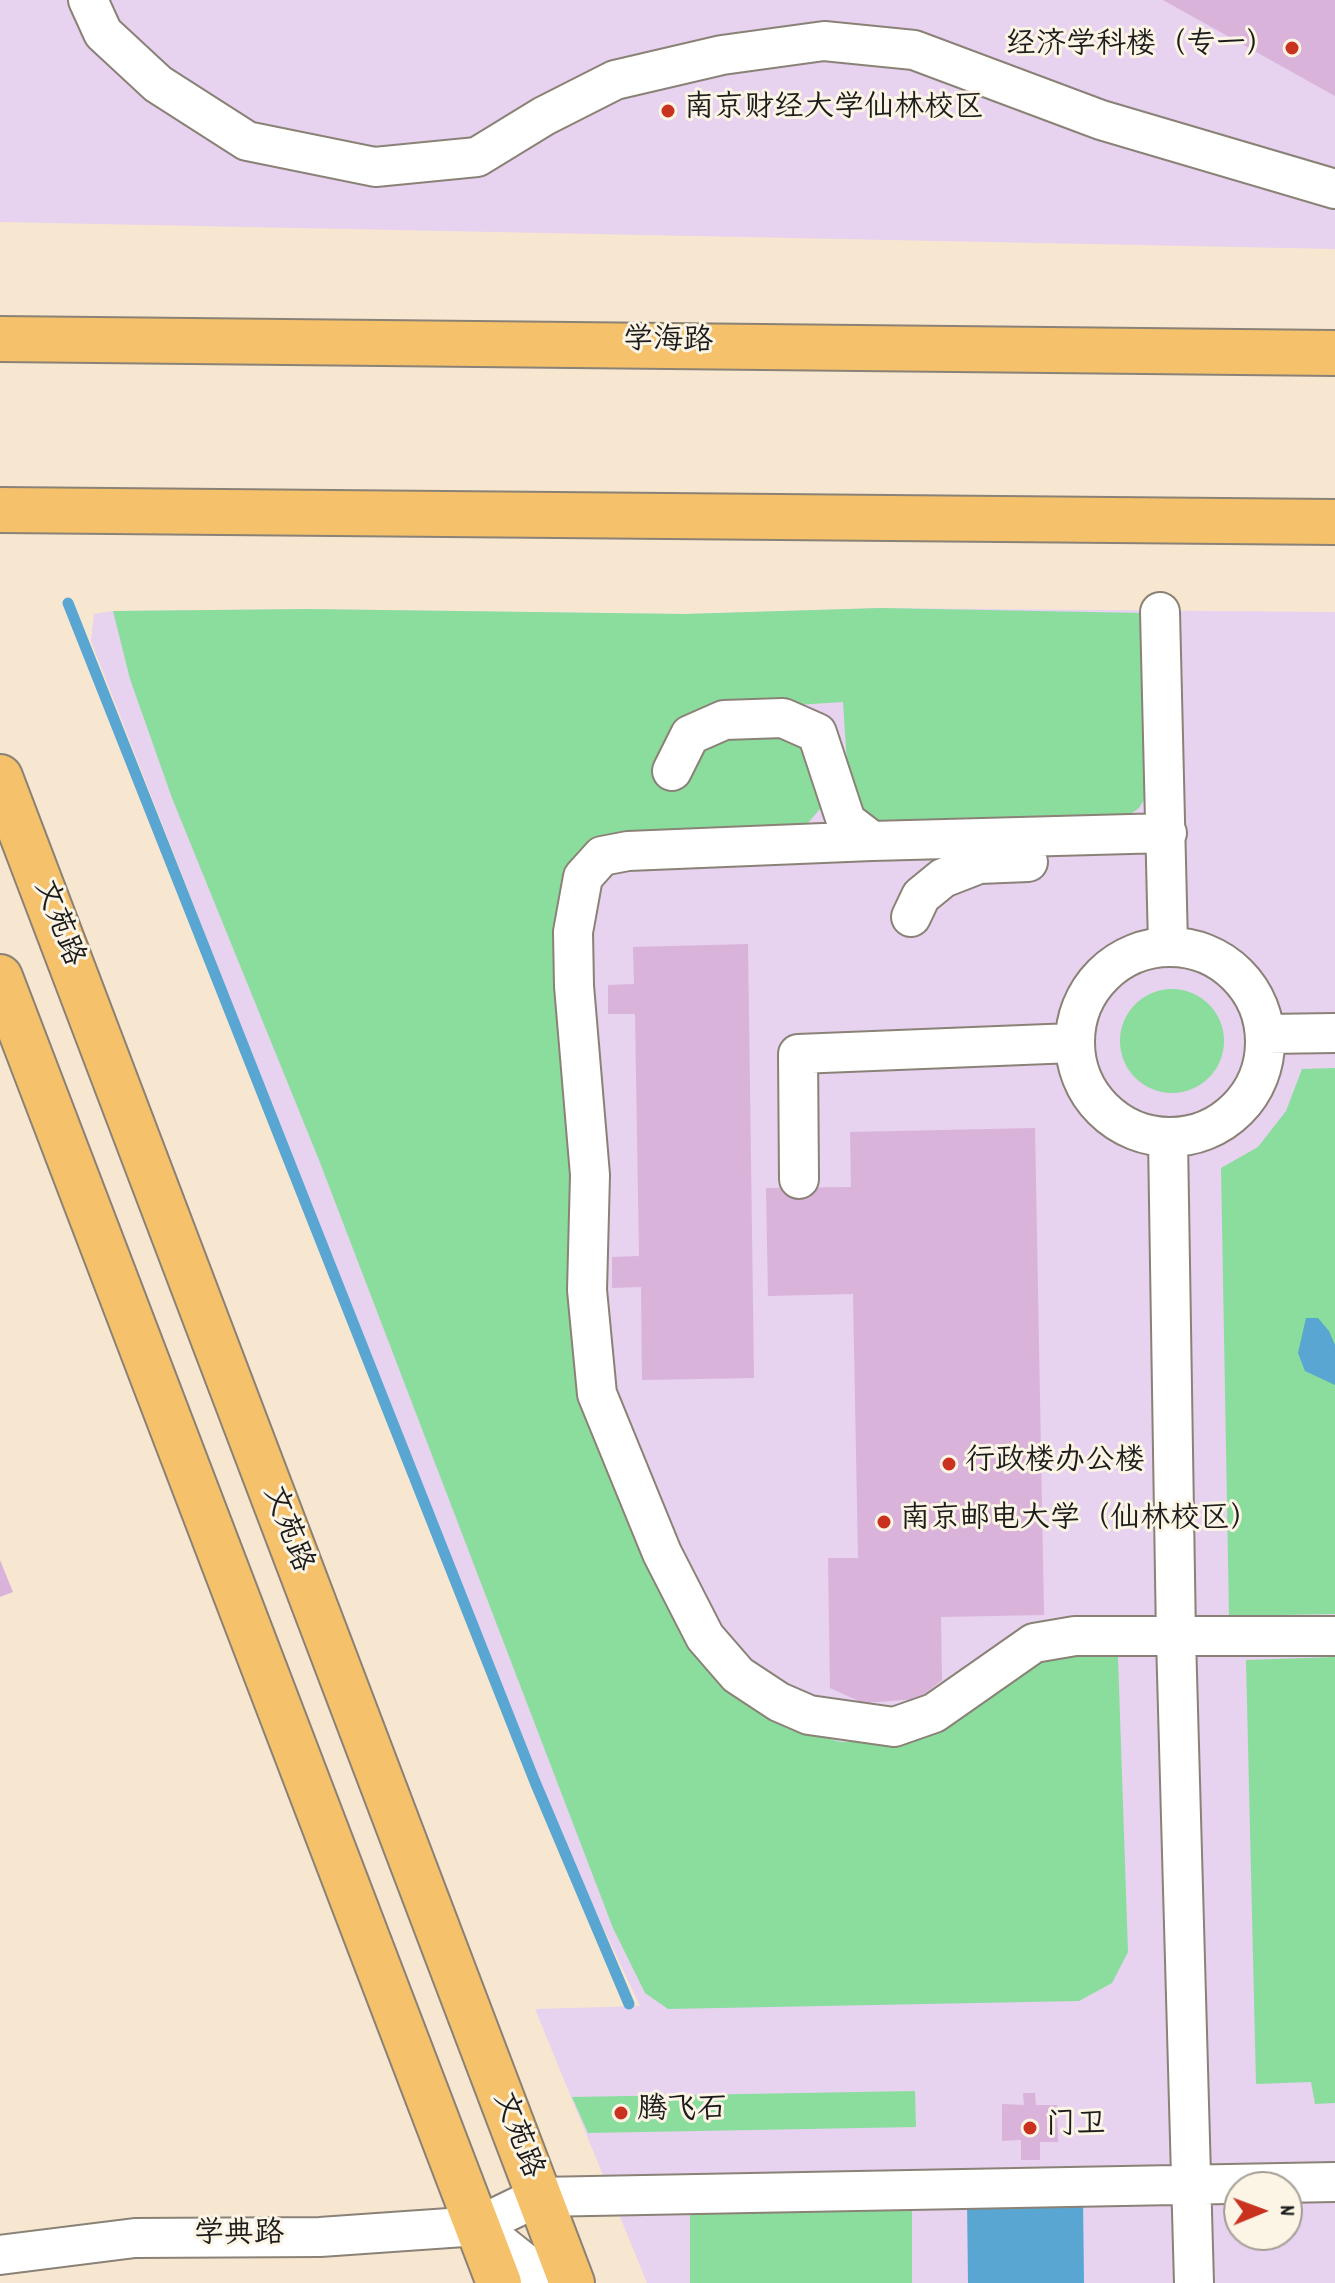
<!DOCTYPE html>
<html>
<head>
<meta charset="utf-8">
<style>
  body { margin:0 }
  #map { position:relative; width:1335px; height:2283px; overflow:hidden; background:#f8e7d0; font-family:Dekko,sans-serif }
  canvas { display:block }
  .north { position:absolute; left:1223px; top:2171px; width:80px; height:80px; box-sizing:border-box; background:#fcf5e5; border:2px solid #a29e95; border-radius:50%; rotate:89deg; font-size:22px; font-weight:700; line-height:32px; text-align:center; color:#1c1c1c }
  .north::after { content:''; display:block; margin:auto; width:28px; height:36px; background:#c8321e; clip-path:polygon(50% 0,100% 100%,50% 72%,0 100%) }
</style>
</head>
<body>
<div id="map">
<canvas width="1335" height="2283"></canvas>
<div class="north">N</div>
</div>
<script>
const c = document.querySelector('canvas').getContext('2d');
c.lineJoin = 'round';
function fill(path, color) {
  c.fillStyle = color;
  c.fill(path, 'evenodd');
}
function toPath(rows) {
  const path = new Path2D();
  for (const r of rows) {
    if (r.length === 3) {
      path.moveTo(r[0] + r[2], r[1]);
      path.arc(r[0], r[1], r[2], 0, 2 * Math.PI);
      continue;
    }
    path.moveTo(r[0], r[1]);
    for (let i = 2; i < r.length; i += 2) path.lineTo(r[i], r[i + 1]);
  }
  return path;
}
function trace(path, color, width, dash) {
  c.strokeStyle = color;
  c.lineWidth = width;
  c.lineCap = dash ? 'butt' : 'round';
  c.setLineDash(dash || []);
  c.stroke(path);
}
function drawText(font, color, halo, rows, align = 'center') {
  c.font = font + ' Dekko,"LXGW WenKai TC",sans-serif';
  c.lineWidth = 6;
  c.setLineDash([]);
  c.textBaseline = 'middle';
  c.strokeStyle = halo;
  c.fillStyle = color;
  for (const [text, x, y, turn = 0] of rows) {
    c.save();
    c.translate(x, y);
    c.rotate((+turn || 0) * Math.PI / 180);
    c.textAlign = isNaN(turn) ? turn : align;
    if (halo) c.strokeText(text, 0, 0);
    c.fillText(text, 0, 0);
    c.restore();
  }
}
const built = toPath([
  [0,0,1335,0,1335,249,0,222],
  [880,608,1335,612,1335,2283,647,2283,535,2009,640,2006,535,1782,91,641,94,614,113,611,307,609,684,614],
  [1239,2187,1287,2187,1287,2235,1239,2235]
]);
const green = toPath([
  [880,608,1142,613,1149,792,1139,808,1122,820,883,825,856,814,849,794,843,702,717,710,666,751,659,788,685,785,695,755,712,738,735,733,802,739,824,804,808,823,788,827,590,849,566,1040,582,1392,606,1469,648,1558,733,1689,786,1728,841,1742,907,1741,1025,1661,1098,1652,1118,1657,1128,1952,1112,1983,1079,2001,668,2009,645,1993,613,1928,319,1160,172,798,130,679,113,611,307,609,684,614],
  [1172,1041,52],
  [1335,1068,1335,1614,1229,1616,1221,1168,1258,1147,1286,1111,1302,1069],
  [1335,1657,1335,2103,1315,2104,1311,2082,1256,2084,1246,1660],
  [915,2091,916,2127,588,2133,572,2097],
  [912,2204,912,2283,690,2283,690,2206]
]);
const water = toPath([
  [1306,1318,1318,1318,1329,1331,1335,1345,1335,1385,1305,1371,1298,1353],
  [1083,2198,1084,2283,968,2283,967,2199]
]);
const stream = toPath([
  [68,603,535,1782,629,2004]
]);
const building = toPath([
  [1163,0,1335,0,1335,96],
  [748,944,754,1378,642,1380,641,1287,612,1288,612,1257,639,1256,635,1014,608,1014,608,985,634,984,633,947],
  [1035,1128,1044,1615,941,1617,942,1680,918,1699,863,1703,830,1688,828,1558,858,1558,853,1294,768,1296,766,1188,851,1187,850,1132],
  [0,1560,13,1592,0,1597],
  [1023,2093,1035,2093,1036,2105,1057,2105,1058,2142,1040,2142,1040,2160,1021,2160,1021,2140,1002,2141,1002,2104,1024,2105]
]);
const minor = toPath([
  [88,0,103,33,158,84,247,141,375,167,477,157,544,116,615,80,722,55,824,41,914,50,1101,120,1335,189],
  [1160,612,1168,945],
  [672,771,690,735,724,720,783,718,817,733,846,821,872,841],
  [1167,833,872,841,628,851,602,856,583,877,573,932,574,986,590,1175,587,1290,597,1394,662,1553,705,1637,738,1675,779,1702,809,1715,894,1727,934,1713,1034,1643,1075,1636,1335,1636],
  [911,917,921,896,943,878,979,864,1028,862],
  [1170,1042,95],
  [1267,1034,1335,1033],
  [1168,1139,1176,1638,1194,2283],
  [799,1179,798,1054,1073,1043],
  [478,2226,550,2283],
  [0,2255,135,2238,320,2237,478,2226,538,2197,1335,2182]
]);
const major = toPath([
  [0,339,1335,353],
  [0,510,1335,522],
  [0,777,572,2283],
  [0,977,499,2283]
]);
const markers = [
  [1292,48,8,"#c8321e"],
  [668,111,8,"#c8321e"],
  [949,1464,8,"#c8321e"],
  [884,1522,8,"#c8321e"],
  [621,2113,8,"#c8321e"],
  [1030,2128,8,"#c8321e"]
];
const poiNames = [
  ["经济学科楼（专一）",1276,48,"right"],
  ["南京财经大学仙林校区",684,111],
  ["行政楼办公楼",965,1464],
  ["南京邮电大学（仙林校区）",900,1522],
  ["腾飞石",637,2113],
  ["门卫",1046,2128]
];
const streetNames = [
  ["学海路",668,344,1],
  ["文苑路",56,924,69],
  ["文苑路",285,1530,69],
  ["文苑路",515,2136,69],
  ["学典路",239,2237]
];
fill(built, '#e7d2ef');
fill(green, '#8bdd9d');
fill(water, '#58a6d1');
trace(stream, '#58a6d1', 11);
fill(building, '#d9b3da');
trace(minor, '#8a8276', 42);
trace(major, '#8a8276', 48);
trace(minor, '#fff', 38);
trace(major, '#f5c16b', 44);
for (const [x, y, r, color] of markers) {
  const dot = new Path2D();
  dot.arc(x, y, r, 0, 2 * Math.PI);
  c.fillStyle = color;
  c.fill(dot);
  trace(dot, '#fcf5e5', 3);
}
drawText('30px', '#1c1c1c', '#fcf5e5', poiNames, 'left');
drawText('30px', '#1c1c1c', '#fcf5e5', streetNames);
</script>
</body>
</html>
